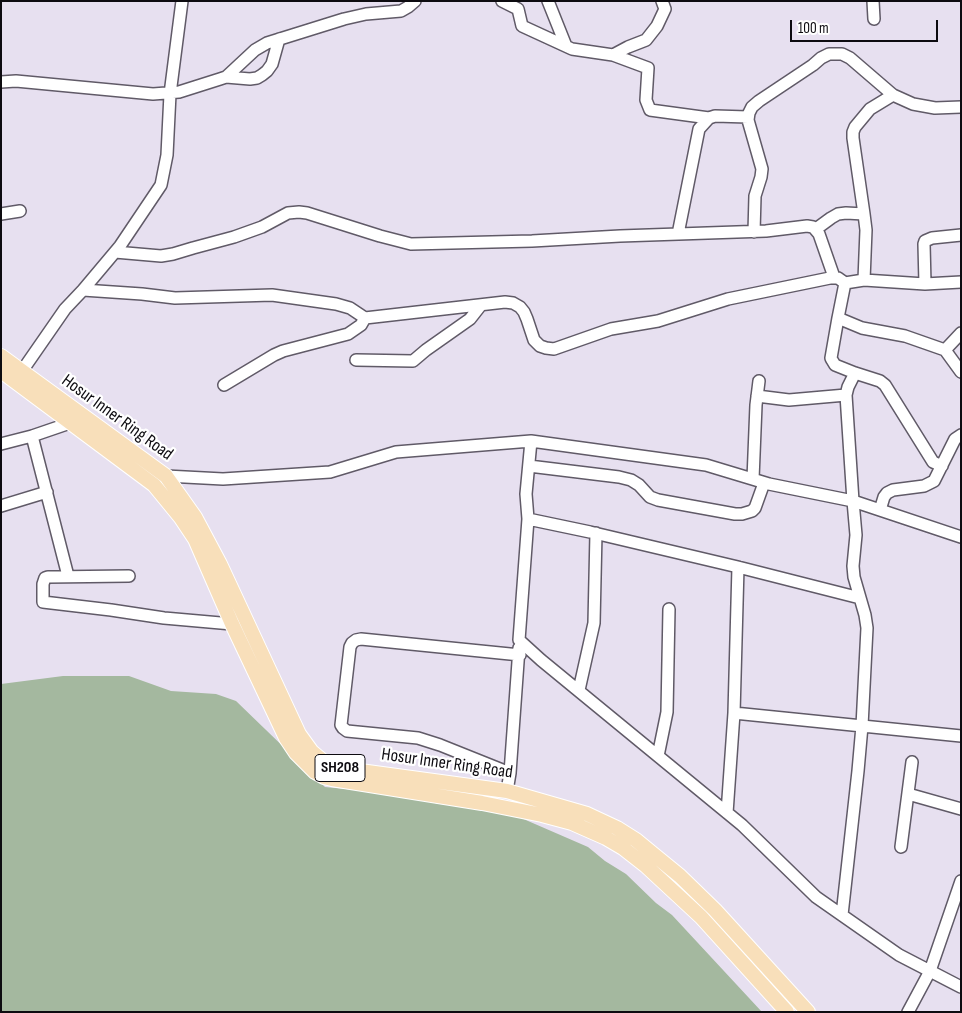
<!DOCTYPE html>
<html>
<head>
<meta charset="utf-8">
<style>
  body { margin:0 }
  #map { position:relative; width:962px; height:1013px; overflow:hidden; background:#e7e0f0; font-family:"Sofia Sans Condensed",sans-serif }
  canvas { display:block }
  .frame { position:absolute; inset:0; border:2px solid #0d0b10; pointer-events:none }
  .scale { position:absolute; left:790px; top:20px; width:148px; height:22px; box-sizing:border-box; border:2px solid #0d0b10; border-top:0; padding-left:6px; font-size:15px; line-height:18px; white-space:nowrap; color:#0d0b10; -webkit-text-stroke:4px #fff; paint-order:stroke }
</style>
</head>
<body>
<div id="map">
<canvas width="962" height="1013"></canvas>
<div class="frame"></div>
<div class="scale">100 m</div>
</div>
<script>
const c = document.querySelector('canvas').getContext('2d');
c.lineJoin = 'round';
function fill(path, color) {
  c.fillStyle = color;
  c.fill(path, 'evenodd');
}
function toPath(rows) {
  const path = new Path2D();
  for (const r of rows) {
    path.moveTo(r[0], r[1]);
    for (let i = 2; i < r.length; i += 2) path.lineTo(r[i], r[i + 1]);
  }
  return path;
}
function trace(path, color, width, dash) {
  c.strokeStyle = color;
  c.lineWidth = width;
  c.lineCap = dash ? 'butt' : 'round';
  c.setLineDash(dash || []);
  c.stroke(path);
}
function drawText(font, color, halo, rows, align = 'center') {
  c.font = font + ' "Sofia Sans Condensed",sans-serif';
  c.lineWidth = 4.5;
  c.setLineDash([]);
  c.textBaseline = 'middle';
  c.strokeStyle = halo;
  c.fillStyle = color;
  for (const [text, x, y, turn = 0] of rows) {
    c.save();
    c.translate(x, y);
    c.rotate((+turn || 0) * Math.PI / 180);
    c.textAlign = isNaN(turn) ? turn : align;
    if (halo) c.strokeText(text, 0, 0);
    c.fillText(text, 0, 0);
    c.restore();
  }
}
const green = toPath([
  [63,676,129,676,171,691,216,694,236,701,325,787,377,792,440,804,505,811,588,847,605,861,626,874,656,903,672,915,762,1012,1,1012,1,684]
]);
const minor = toPath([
  [502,1,518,9,522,26,572,49,613,55,648,68,646,100,650,110,709,118],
  [548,1,566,46],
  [873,1,874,19],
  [613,55,628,47,646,40,657,26,665,9,662,1],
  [226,77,250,79,257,78,262,75,267,71,272,64,279,39],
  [1,82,16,81,153,94,179,92,220,79,226,77,255,50,267,43,344,19,366,14,401,11,408,7,415,1],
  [1,214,20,211],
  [816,229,831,218,838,214,846,213,864,214],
  [754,232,755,196,761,177,762,169,748,120,749,113,752,107,759,101,813,65,821,58,829,54,842,54,850,58,893,95,913,104,935,108,961,107],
  [678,234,699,129,709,118,715,116,748,117],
  [115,252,161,256,173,254,193,248,234,237,262,227,288,213,299,212,307,213,380,236,411,244,532,241,620,236,766,231,807,226,813,227,819,234,834,277],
  [864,280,866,230,864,214,853,138,853,132,855,127,870,109,893,95],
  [845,283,838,318,831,358,832,360,835,365,855,373,880,381,885,385,933,462,942,466],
  [925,284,924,244,925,241,932,238,961,235],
  [83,290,142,294,175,298,272,295,336,304,350,308,365,318,505,302,513,303,520,307,524,312,527,319,534,340,540,346,546,348,554,349,611,329,658,321,728,299,830,278,838,278,845,283,864,280,925,284,961,282],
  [838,318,862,328,905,336,945,350,961,372],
  [945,350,961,333],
  [356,360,413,361,426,350,470,319,481,305],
  [22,371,65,309,83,290,120,246,161,185,167,155,170,94,182,1],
  [855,373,848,387,846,395,853,501,961,537],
  [224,385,274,355,283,351,348,334,361,325,365,318],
  [757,396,789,400,846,395],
  [32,436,68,576],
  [531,441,706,465,769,484,853,501,856,535,853,566,854,577,865,615,867,628,862,726,858,771,842,915],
  [1,444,32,436,70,423],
  [529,466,619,477,631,480,639,485,650,497,658,500,735,514,742,514,752,511,755,508,764,483],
  [753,479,756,405,759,381],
  [154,485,166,476,223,479,330,472,396,452,531,441,526,494,528,519,519,640,541,660,742,825,816,897,899,955,961,987],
  [1,506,47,492],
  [880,510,884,497,887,493,893,490,924,486,934,481,955,439,961,435],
  [528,519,590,532,738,567,860,598],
  [129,576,48,577,45,578,43,584,43,602,111,610,164,618,232,624],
  [579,690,594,623,596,533],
  [734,713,961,736],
  [658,756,667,712,669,609],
  [510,773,440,745,418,738,347,731,343,728,341,725,350,647,352,643,356,640,361,639,520,655],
  [507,791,510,773,519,648],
  [908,794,961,809],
  [727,813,734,713,738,567],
  [901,847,912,762],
  [908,1012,930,971,961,881]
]);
const major = toPath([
  [1,356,166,476,195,517,220,564,299,734,312,752,324,762,338,768,507,791,587,814,617,828,636,840,653,854,680,876,715,910,808,1012],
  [1,371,154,485,181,518,195,539,232,624,286,738,296,753,315,772,324,777,332,779,482,803,542,815,572,823,606,838,623,848,646,866,701,917,787,1012]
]);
const shields = [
  [340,768,50]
];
const shieldNames = [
  ["SH208",340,768]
];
const streetNames = [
  ["Hosur Inner Ring Road",117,418,36],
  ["Hosur Inner Ring Road",447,764,8]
];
fill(green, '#a4b89f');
trace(minor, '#605a67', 14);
trace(major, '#fff', 16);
trace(minor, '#fff', 11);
trace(major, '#f8dfba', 14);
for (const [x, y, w] of shields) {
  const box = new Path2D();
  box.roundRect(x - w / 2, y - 13.5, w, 27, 4);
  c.fillStyle = '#fff';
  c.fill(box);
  trace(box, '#0d0b10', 1);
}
drawText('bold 16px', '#0d0b10', null, shieldNames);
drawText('18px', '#0d0b10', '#fff', streetNames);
</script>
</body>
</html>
